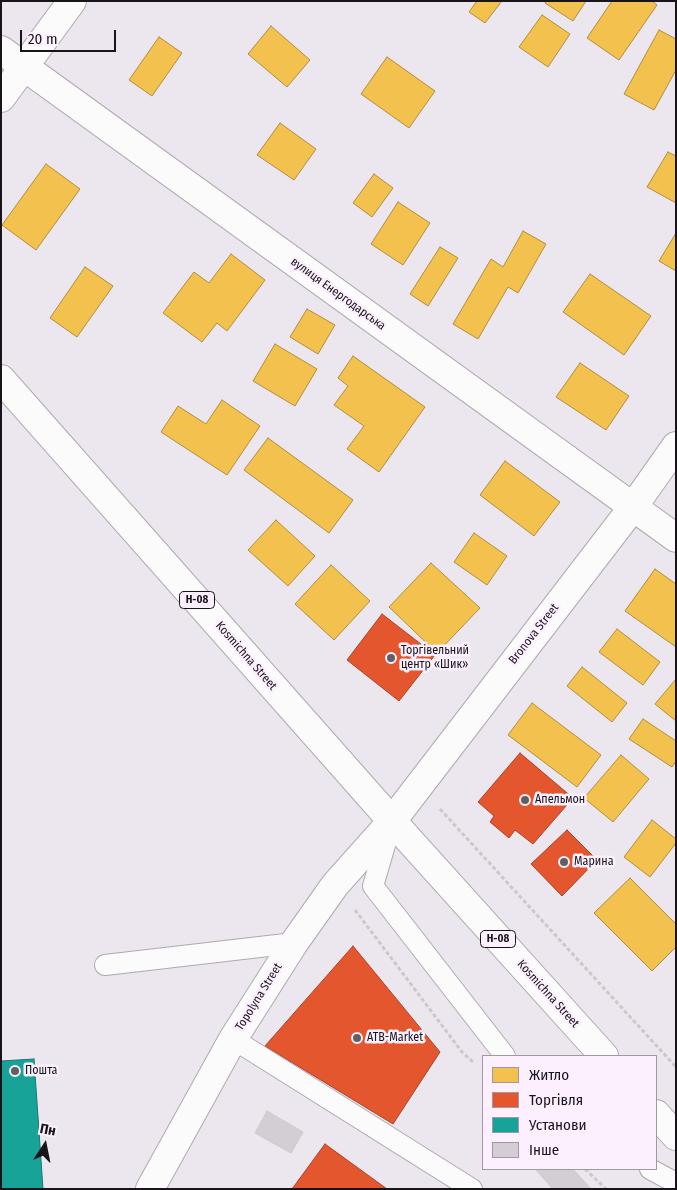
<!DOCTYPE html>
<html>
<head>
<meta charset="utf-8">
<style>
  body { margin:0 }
  #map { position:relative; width:677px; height:1190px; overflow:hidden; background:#ece6ee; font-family:"Fira Sans Condensed",sans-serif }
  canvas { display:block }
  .frame { position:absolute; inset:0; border:2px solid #181419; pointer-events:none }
  .legend { position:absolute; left:482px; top:1055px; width:175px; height:115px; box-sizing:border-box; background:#fcf0fe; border:1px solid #a198a2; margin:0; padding:6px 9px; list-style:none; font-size:15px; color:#181419 }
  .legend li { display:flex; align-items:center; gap:10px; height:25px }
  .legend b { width:25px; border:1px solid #a198a2 }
  .north { position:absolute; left:20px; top:1120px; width:50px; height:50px; -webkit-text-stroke:4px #fcf0fe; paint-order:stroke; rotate:11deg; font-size:14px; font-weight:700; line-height:20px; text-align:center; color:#181419 }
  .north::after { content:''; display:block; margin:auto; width:18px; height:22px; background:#181419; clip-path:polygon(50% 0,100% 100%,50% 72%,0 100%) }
  .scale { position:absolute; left:20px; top:30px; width:96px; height:22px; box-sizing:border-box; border:2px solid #181419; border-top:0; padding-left:6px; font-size:15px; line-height:18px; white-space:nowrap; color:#181419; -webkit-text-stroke:4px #fcf0fe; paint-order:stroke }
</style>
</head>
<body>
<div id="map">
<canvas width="677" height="1190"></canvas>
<div class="frame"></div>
<ul class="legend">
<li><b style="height:14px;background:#f2c14e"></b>Житло</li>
<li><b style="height:14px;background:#e4572e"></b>Торгівля</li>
<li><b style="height:14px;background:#17a398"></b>Установи</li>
<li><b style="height:14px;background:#d2ced4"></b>Інше</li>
</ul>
<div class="north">Пн</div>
<div class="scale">20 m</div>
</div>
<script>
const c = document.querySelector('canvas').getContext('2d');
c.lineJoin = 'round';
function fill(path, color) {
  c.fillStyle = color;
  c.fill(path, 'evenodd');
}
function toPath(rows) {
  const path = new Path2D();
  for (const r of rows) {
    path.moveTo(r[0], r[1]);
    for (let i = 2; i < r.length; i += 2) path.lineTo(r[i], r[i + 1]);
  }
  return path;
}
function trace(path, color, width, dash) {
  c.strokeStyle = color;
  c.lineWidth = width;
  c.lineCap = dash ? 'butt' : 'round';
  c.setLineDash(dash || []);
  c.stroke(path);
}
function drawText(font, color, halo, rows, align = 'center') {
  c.font = font + ' "Fira Sans Condensed",sans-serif';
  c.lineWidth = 5;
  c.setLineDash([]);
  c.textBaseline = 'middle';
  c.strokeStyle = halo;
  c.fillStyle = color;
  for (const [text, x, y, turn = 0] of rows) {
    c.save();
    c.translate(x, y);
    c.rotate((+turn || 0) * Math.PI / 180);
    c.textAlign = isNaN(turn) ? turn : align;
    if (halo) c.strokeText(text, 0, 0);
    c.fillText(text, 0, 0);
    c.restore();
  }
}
const homes = toPath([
  [477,1,502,1,485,23,469,12,477,1],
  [546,1,586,1,573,21,545,3,546,1],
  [612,1,652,1,657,5,619,60,587,38,612,1],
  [542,15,570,34,548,67,519,47,542,15],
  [271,26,310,60,287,87,248,54,271,26],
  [659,30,676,39,676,70,654,110,624,94,659,30],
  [159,37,182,53,152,96,129,80,159,37],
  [387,57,435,91,409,128,361,94,387,57],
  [280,123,316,149,294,180,257,155,280,123],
  [668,152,676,156,676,203,647,187,668,152],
  [46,164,80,189,36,250,2,225,46,164],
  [374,174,393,188,372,217,353,203,374,174],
  [398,202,430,223,403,265,371,244,398,202],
  [523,231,546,244,518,293,508,287,478,339,453,324,491,259,503,267,523,231],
  [676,233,676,271,659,261,676,233],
  [440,247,458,258,428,306,410,294,440,247],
  [231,254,265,280,227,331,217,323,202,342,163,313,194,272,209,283,231,254],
  [85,267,113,286,77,337,50,318,85,267],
  [590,274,651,316,624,355,563,312,590,274],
  [307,309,335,325,318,354,290,337,307,309],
  [275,344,317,369,295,406,253,381,275,344],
  [353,356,425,407,379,472,347,449,364,426,334,405,348,386,338,378,353,356],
  [580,363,629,396,606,430,556,397,580,363],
  [222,400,260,426,227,475,161,432,178,406,206,424,222,400],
  [268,438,353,500,329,533,244,470,268,438],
  [505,461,560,502,534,536,480,495,505,461],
  [276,520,315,556,288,586,248,550,276,520],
  [474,533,507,556,487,585,454,562,474,533],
  [431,563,480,608,437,653,389,607,431,563],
  [331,565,370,601,334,640,295,604,331,565],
  [655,569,676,584,676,647,625,611,655,569],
  [617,629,660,662,643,685,599,652,617,629],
  [582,667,627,703,612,722,567,686,582,667],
  [676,679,676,721,655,704,676,679],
  [532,703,601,755,577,787,508,735,532,703],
  [643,719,676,741,676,761,672,767,629,739,643,719],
  [621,755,649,779,613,822,584,798,621,755],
  [652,820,676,839,676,843,650,877,624,857,652,820],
  [630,878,676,924,676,947,652,971,594,913,630,878]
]);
const shops = toPath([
  [382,614,435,655,399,701,347,660,382,614],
  [520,753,573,798,533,844,515,830,509,838,490,822,494,816,478,802,520,753],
  [567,830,597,860,562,896,531,864,567,830],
  [353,946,440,1052,393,1124,265,1046,353,946],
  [325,1144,387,1189,292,1189,325,1144]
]);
const public = toPath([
  [34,1059,43,1189,1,1189,1,1061,34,1059]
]);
const building = toPath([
  [267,1111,303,1132,291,1153,255,1133,267,1111],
  [535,1169,573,1169,591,1189,553,1189,535,1169]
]);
const path = toPath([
  [440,809,676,1067],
  [355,910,462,1052,474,1063],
  [585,1169,606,1189]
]);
const lane = toPath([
  [391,825,373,886,505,1056],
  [105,965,294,943],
  [233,1039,472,1189],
  [650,1169,676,1183]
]);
const street = toPath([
  [1,50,676,538],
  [1,98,72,1],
  [150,1189,233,1039,294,943,335,885,392,821]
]);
const secondary = toPath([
  [392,821,633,507,676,446]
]);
const primary = toPath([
  [1,379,392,821,604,1056],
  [656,1114,676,1136]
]);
const markers = [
  [391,658,5,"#625e64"],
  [525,800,5,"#625e64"],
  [564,862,5,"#625e64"],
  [357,1038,5,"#625e64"],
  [15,1071,5,"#625e64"]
];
const shields = [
  [197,600,35],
  [498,939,35]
];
const shieldNames = [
  ["Н-08",197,600],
  ["Н-08",498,939]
];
const streetNames = [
  ["вулиця Енергодарська",338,294,36],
  ["Bronova Street",534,634,-52],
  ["Kosmichna Street",246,656,49],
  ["Kosmichna Street",548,994,48],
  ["Topolyna Street",259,997,-58]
];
const poiNames = [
  ["Торгівельний",401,651],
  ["центр «Шик»",401,665],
  ["Апельмон",535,800],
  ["Марина",574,862],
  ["ATB-Market",367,1038],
  ["Пошта",25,1071]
];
fill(homes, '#f2c14e');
trace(homes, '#b18d3e', 1);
fill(shops, '#e4572e');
trace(shops, '#a74328', 1);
fill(public, '#17a398');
trace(public, '#177872', 1);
fill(building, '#d2ced4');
trace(building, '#cdc8ce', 1);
trace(lane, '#aeaab0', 22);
trace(street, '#aeaab0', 30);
trace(secondary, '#aeaab0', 30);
trace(primary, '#aeaab0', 30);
trace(path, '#cbc8cc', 3, [4, 2.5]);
trace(lane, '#fcfbfc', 20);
trace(street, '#fcfbfc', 28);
trace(secondary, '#fcfbfc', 28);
trace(primary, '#fcfbfc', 28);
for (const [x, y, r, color] of markers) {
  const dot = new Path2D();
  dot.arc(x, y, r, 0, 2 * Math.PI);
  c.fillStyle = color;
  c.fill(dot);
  trace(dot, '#fcf0fe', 2);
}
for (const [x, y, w] of shields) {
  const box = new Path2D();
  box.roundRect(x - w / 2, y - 8.5, w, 17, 4);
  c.fillStyle = '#fcf0fe';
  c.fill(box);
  trace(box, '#181419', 1);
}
drawText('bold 11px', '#181419', null, shieldNames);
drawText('12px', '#181419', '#fcf0fe', streetNames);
drawText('12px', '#181419', '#fcf0fe', poiNames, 'left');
</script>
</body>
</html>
